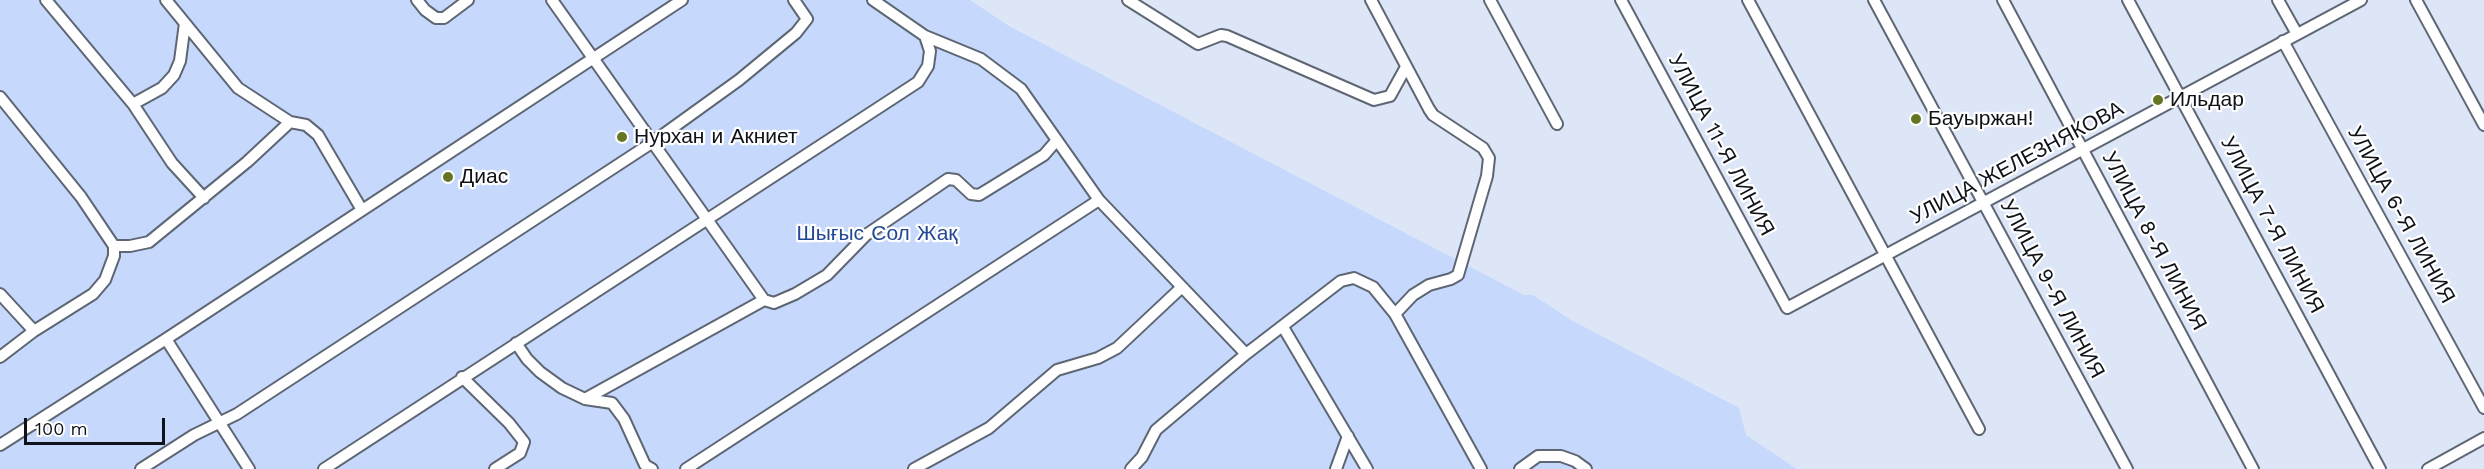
<!DOCTYPE html>
<html>
<head>
<meta charset="utf-8">
<style>
  body { margin:0 }
  #map { position:relative; width:2484px; height:469px; overflow:hidden; background:#dde6f7; font-family:"Work Sans",sans-serif }
  canvas { display:block }
  .scale { position:absolute; left:24px; top:418px; width:141px; height:27px; box-sizing:border-box; border:3px solid #0f1218; border-top:0; padding-left:8px; font-size:18px; line-height:21px; white-space:nowrap; color:#0f1218; -webkit-text-stroke:4px #fff; paint-order:stroke }
</style>
</head>
<body>
<div id="map">
<canvas width="2484" height="469"></canvas>
<div class="scale">100 m</div>
</div>
<script>
const c = document.querySelector('canvas').getContext('2d');
c.lineJoin = 'round';
function fill(path, color) {
  c.fillStyle = color;
  c.fill(path, 'evenodd');
}
function toPath(rows) {
  const path = new Path2D();
  for (const r of rows) {
    path.moveTo(r[0], r[1]);
    for (let i = 2; i < r.length; i += 2) path.lineTo(r[i], r[i + 1]);
  }
  return path;
}
function trace(path, color, width, dash) {
  c.strokeStyle = color;
  c.lineWidth = width;
  c.lineCap = dash ? 'butt' : 'round';
  c.setLineDash(dash || []);
  c.stroke(path);
}
function drawText(font, color, halo, rows, align = 'center') {
  c.font = font + ' "Work Sans",sans-serif';
  c.lineWidth = 4.5;
  c.setLineDash([]);
  c.textBaseline = 'middle';
  c.strokeStyle = halo;
  c.fillStyle = color;
  for (const [text, x, y, turn = 0] of rows) {
    c.save();
    c.translate(x, y);
    c.rotate((+turn || 0) * Math.PI / 180);
    c.textAlign = isNaN(turn) ? turn : align;
    if (halo) c.strokeText(text, 0, 0);
    c.fillText(text, 0, 0);
    c.restore();
  }
}
const green = toPath([
  [0,0,970,0,1009,26,1524,295,1533,295,1571,320,1739,408,1746,435,1797,469,0,469]
]);
const minor = toPath([
  [46,0,133,104,162,88,174,75,180,61,185,23],
  [166,0,238,88,290,122,306,125,318,135,362,210],
  [417,0,425,10,436,18,444,18,468,0],
  [552,0,764,300],
  [873,0,925,36,981,59,1021,89,1099,200,1246,354],
  [1128,0,1198,44,1221,35,1227,36,1374,100,1390,96,1406,67],
  [1371,0,1429,109,1433,115,1483,148,1489,158,1487,176,1458,275,1451,279,1429,285,1413,295,1395,314],
  [1490,0,1557,124],
  [1621,0,1787,308,2361,0],
  [1748,0,1979,429],
  [1874,0,2127,469],
  [2003,0,2253,469],
  [2128,0,2380,469],
  [2278,0,2297,34],
  [2416,0,2484,125],
  [2283,41,2484,408],
  [0,97,81,197,114,246,130,246,149,242,247,162,290,122],
  [133,104,172,163,204,198],
  [0,294,34,331],
  [1283,327,1367,469],
  [166,339,249,469],
  [516,343,527,359,540,372,562,388,585,399,764,300,774,303,795,294,827,275,866,235,948,179,956,180,971,194,979,195,1044,155,1057,140],
  [0,357,34,331,93,294,105,280,114,256,114,246],
  [462,377,509,423,524,442,520,453,495,469],
  [585,399,612,403,624,419,645,465,652,469],
  [0,445,166,339,682,0],
  [141,469,194,435,237,414,653,142,739,80,796,33,807,19,794,0],
  [324,469,918,82,928,66,930,51,925,36],
  [686,469,1099,200],
  [914,469,989,428,1057,370,1098,358,1117,348,1182,287],
  [1131,469,1142,457,1156,430,1246,354,1341,281,1354,278,1373,287,1395,314,1481,469],
  [1336,469,1348,436],
  [1520,469,1538,456,1561,456,1575,461,1586,469],
  [2428,469,2484,438]
]);
const markers = [
  [2158,100,6,"#657523"],
  [1916,119,6,"#657523"],
  [622,137,6,"#657523"],
  [448,177,6,"#657523"]
];
const poiNames = [
  ["Ильдар",2170,100],
  ["Бауыржан!",1928,119],
  ["Нурхан и Акниет",634,137],
  ["Диас",460,177]
];
const streetNames = [
  ["УЛИЦА 11-Я ЛИНИЯ",1721,145,62],
  ["УЛИЦА ЖЕЛЕЗНЯКОВА",2017,163,-28],
  ["УЛИЦА 6-Я ЛИНИЯ",2401,215,61],
  ["УЛИЦА 7-Я ЛИНИЯ",2272,225,62],
  ["УЛИЦА 8-Я ЛИНИЯ",2154,241,62],
  ["УЛИЦА 9-Я ЛИНИЯ",2052,289,62]
];
const parkNames = [
  ["Шығыс Сол Жақ",877,234]
];
fill(green, '#c6d9fc');
trace(minor, '#5e6674', 14);
trace(minor, '#fff', 10);
for (const [x, y, r, color] of markers) {
  const dot = new Path2D();
  dot.arc(x, y, r, 0, 2 * Math.PI);
  c.fillStyle = color;
  c.fill(dot);
  trace(dot, '#fff', 2);
}
drawText('21px', '#0f1218', '#fff', poiNames, 'left');
drawText('21px', '#0f1218', '#fff', streetNames);
drawText('21px', '#234995', '#fff', parkNames);
</script>
</body>
</html>
